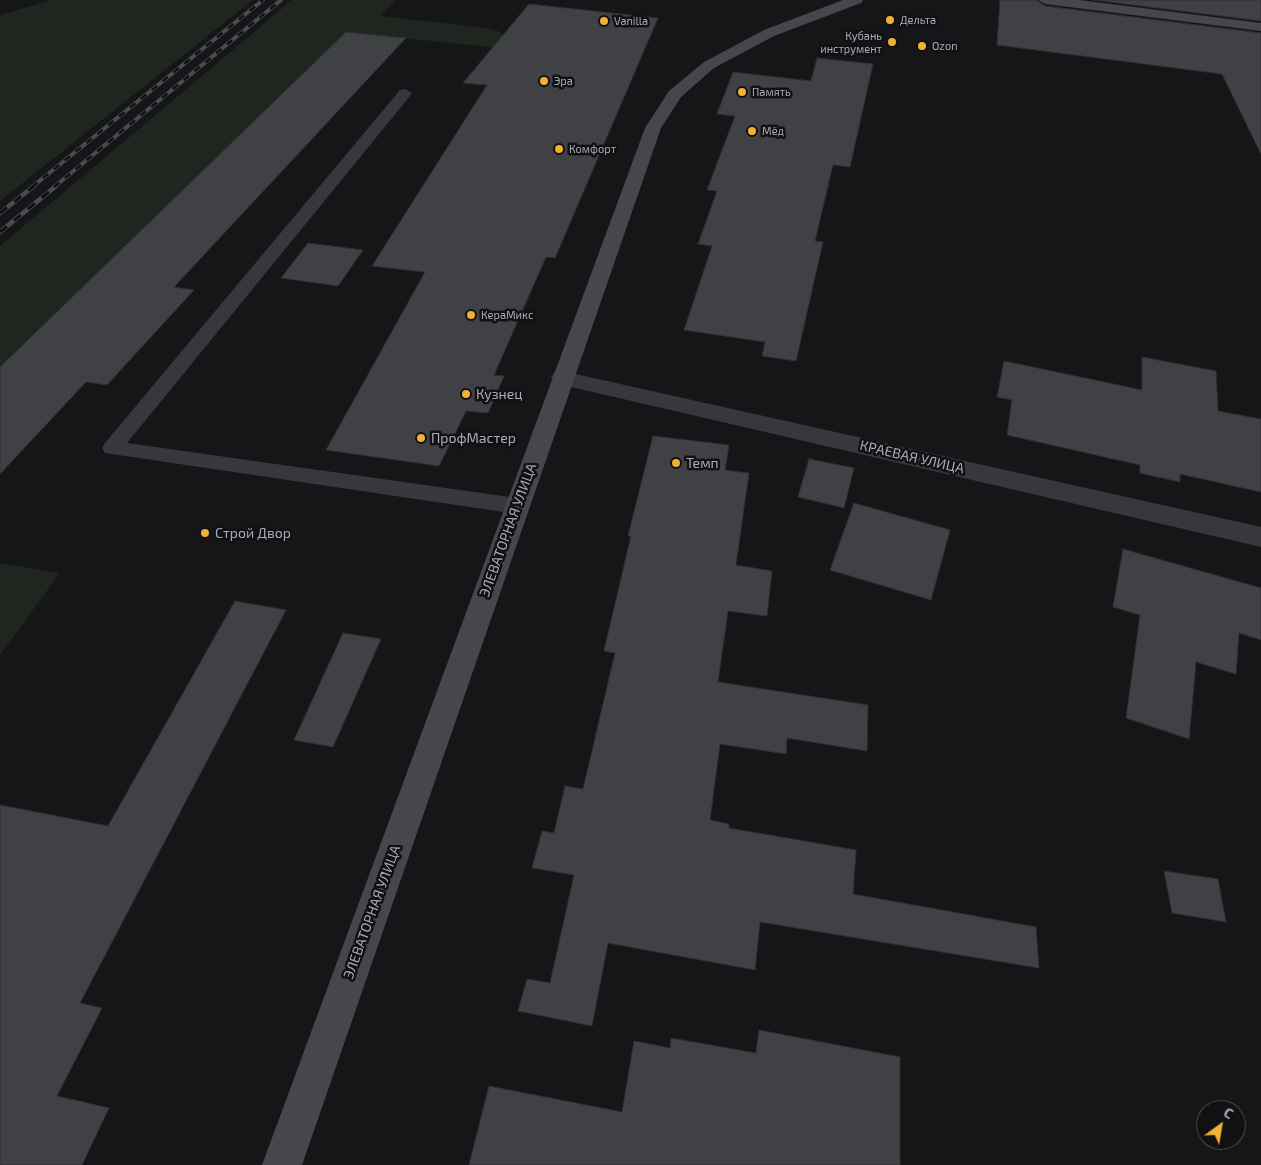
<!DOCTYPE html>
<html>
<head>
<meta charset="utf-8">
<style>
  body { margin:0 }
  #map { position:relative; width:1261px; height:1165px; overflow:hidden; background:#161618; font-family:"Exo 2",sans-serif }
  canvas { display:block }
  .north { position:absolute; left:1196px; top:1100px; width:50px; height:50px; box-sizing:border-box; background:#111113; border:1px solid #4d4f55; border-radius:50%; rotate:32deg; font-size:14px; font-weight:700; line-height:20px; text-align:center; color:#a8adb8 }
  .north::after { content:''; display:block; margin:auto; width:18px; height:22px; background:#f2b134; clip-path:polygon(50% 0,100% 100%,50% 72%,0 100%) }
</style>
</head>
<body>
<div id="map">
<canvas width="1261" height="1165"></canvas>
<div class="north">С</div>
</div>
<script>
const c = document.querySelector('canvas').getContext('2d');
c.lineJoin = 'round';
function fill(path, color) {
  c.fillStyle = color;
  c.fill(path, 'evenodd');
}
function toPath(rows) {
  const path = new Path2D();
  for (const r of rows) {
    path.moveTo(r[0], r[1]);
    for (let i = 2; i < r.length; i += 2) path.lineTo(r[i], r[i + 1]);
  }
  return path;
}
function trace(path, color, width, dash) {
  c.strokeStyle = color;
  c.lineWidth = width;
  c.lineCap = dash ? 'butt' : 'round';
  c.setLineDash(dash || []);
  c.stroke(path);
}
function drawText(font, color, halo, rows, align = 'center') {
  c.font = font + ' "Exo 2",sans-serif';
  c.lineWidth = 5;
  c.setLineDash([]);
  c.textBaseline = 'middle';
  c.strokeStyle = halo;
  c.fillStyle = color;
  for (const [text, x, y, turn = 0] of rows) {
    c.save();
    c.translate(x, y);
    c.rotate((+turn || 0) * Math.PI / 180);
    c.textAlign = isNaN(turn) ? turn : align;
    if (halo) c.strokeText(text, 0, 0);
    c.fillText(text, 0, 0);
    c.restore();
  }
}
const green = toPath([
  [52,0,253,0,0,201,0,15],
  [292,0,396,0,380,16,485,28,498,31,506,36,499,48,346,32,0,367,0,246],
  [0,563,60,573,0,655]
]);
const building = toPath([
  [1000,0,1036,0,1045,6,1261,33,1261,154,1222,74,997,45,1000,0],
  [1094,0,1261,0,1261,21,1094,0],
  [529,4,658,18,555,258,546,257,494,375,504,376,488,413,466,411,439,466,326,450,425,272,372,266,487,85,463,83,529,4],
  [346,32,406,38,174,287,194,290,107,385,86,382,0,474,0,367,346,32],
  [817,58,873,64,850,167,833,165,815,241,823,242,796,361,762,356,765,342,684,330,712,246,698,244,717,191,707,190,735,116,717,114,733,72,811,81,817,58],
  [308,243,363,250,338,286,281,278,308,243],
  [1142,357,1216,371,1218,411,1261,419,1261,492,1180,474,1180,482,1140,473,1140,465,1007,435,1012,400,997,397,1004,361,1142,390,1142,357],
  [653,436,729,445,725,470,749,473,736,565,772,571,767,616,728,611,718,682,868,705,867,751,787,738,786,754,720,744,710,820,729,824,729,828,856,850,853,894,1036,927,1039,968,760,922,755,970,608,943,592,1026,518,1011,527,979,550,983,574,875,532,868,542,831,554,833,565,786,583,789,615,653,604,651,631,536,628,536,653,436],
  [809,459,854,468,844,508,798,497,809,459],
  [854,503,950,530,931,600,830,570,854,503],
  [1123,549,1261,588,1261,640,1239,633,1236,674,1196,662,1189,739,1126,718,1140,615,1113,607,1123,549],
  [235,601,286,610,80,1003,102,1008,57,1096,109,1108,82,1165,0,1165,0,805,108,826,235,601],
  [343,633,381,639,333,747,294,740,343,633],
  [1164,871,1218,879,1226,922,1172,913,1164,871],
  [759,1030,900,1057,900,1165,469,1165,489,1086,622,1112,634,1041,670,1048,671,1038,756,1053,759,1030]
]);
const lane = toPath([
  [405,89,412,93,410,96,127,443,517,498,524,501,528,506,524,511,517,514,105,453,102,448,105,443,400,90,405,89]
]);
const street = toPath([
  [562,371,1261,527,1261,547,554,383,551,378,554,373,562,371]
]);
const secondary = toPath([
  [843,0,863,0,861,3,774,36,714,68,681,97,661,128,302,1165,262,1165,645,128,669,91,704,62,764,30,843,0],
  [1038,0,1079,0,1261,23,1261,31,1045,4,1038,0]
]);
const railFar1 = toPath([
  [32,187,263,0],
  [54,187,281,0]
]);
const rail = toPath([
  [0,213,34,186],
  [0,232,56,186]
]);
const markers = [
  [890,20,5,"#f2b134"],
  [604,21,5,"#f2b134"],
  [892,42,5,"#f2b134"],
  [922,46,5,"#f2b134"],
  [544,81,5,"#f2b134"],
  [742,92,5,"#f2b134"],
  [752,131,5,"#f2b134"],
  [559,149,5,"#f2b134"],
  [471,315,5,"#f2b134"],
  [466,394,5,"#f2b134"],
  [421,438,5,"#f2b134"],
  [676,463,5,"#f2b134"],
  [205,533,5,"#f2b134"]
];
const farPoinames = [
  ["Дельта",900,20],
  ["Vanilla",614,21],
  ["Кубань",882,36,"right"],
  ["инструмент",882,49,"right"],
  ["Ozon",932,46],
  ["Эра",554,81],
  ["Память",752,92],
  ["Мёд",762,131],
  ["Комфорт",569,149],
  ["КераМикс",481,315]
];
const poiNames = [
  ["Кузнец",476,394],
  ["ПрофМастер",431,438],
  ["Темп",686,463],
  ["Строй Двор",215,533]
];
const streetNames = [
  ["КРАЕВАЯ УЛИЦА",912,457,13],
  ["ЭЛЕВАТОРНАЯ УЛИЦА",508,530,-70],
  ["ЭЛЕВАТОРНАЯ УЛИЦА",372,912,-70]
];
fill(green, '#1e261f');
fill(building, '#404145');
trace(building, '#303034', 1);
fill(lane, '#37383d');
fill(street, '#37383d');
fill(secondary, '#45474d');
trace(railFar1, '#4a4c52', 4);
trace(rail, '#4a4c52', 4.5);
trace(railFar1, '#111113', 2.5, [7]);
trace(rail, '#111113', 3, [9]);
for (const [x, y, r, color] of markers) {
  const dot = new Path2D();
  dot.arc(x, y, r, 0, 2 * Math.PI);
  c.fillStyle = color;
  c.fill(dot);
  trace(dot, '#111113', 2);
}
drawText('11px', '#a8adb8', '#111113', farPoinames, 'left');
drawText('14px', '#a8adb8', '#111113', poiNames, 'left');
drawText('14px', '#a8adb8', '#111113', streetNames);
</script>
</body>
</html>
